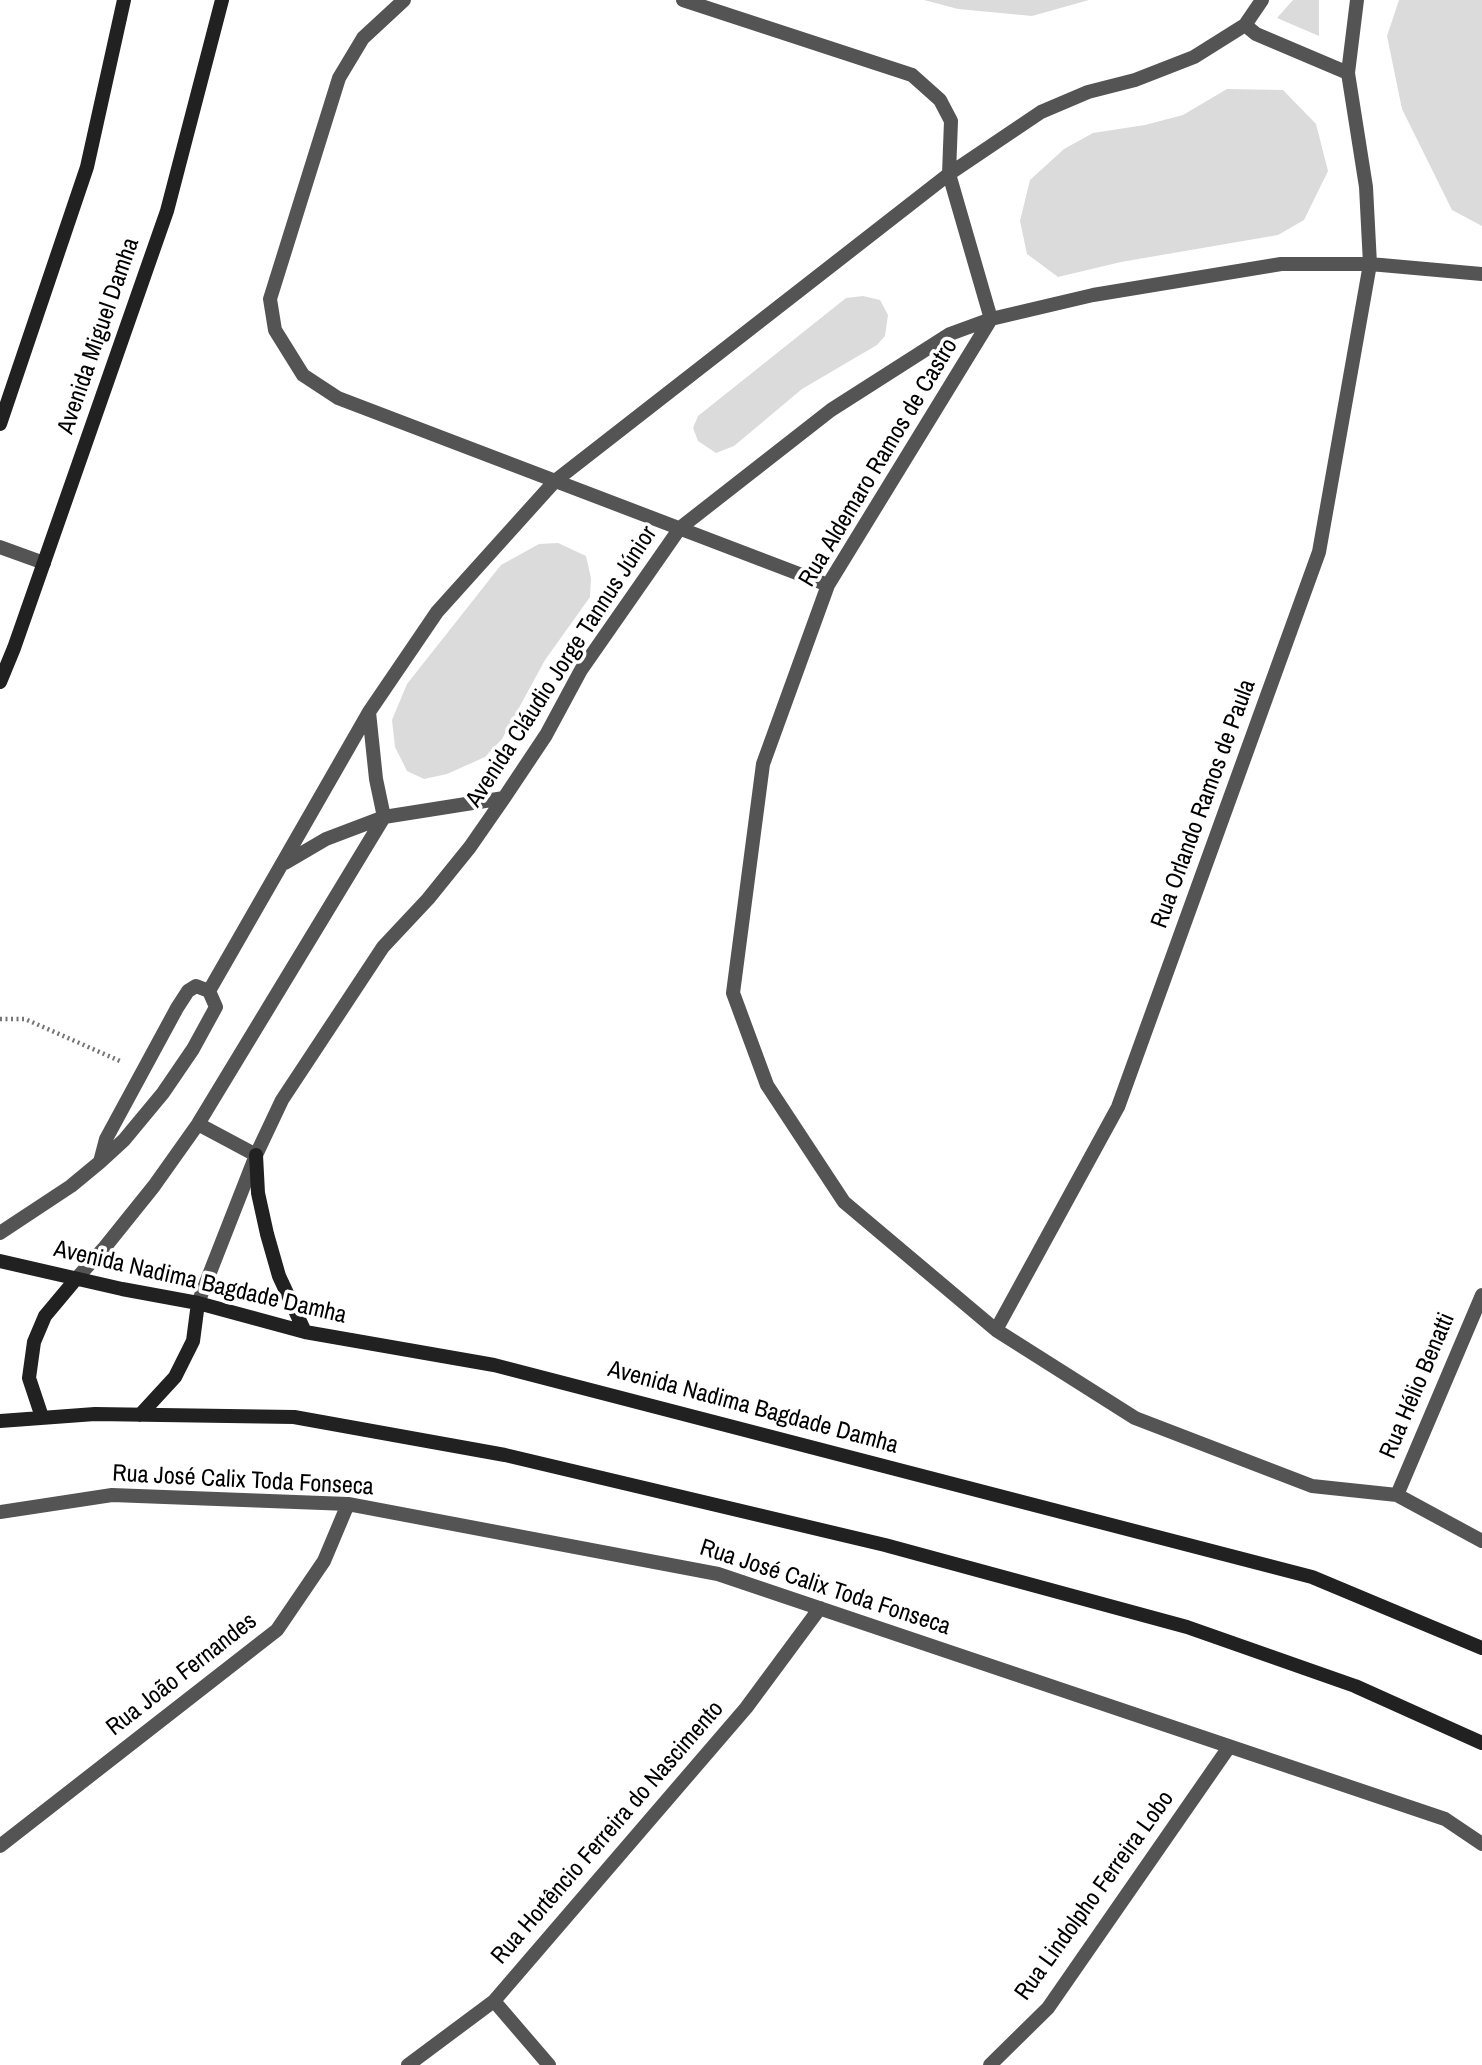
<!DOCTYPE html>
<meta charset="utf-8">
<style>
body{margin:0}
canvas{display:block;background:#fff}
</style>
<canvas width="1482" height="2065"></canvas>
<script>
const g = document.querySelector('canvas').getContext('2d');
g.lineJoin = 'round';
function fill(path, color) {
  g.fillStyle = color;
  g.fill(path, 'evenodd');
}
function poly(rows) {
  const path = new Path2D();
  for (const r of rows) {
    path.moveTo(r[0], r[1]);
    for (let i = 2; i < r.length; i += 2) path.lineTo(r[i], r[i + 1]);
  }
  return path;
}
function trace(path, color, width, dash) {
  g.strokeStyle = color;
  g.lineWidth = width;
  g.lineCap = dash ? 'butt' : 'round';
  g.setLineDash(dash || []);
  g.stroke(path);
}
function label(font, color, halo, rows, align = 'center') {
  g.font = font + ' "Archivo Narrow",sans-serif';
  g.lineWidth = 7;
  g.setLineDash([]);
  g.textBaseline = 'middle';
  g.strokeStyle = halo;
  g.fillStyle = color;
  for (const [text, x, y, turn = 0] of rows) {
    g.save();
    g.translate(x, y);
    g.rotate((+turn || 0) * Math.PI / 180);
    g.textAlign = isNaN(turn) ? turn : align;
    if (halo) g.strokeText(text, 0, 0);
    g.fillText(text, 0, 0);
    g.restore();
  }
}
fill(poly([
 [924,0,1089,0,1032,16,958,9],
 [1293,0,1319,0,1319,36,1277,18],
 [1399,0,1482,0,1482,226,1452,210,1402,109,1387,36],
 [1227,89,1283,90,1316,124,1328,171,1304,220,1278,235,1121,262,1058,277,1027,254,1020,221,1030,180,1064,149,1093,133,1145,125,1183,115],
 [863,296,880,300,888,315,885,336,877,345,802,389,734,446,716,453,698,441,693,428,698,416,846,298],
 [558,543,586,556,591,578,590,597,545,660,502,739,485,757,447,774,424,779,407,771,395,747,392,720,407,684,501,565,539,544]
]), '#dbdbdb');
trace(poly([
 [0,1019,25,1019,120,1061]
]), '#767676', 4.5, [2, 3.5]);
trace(poly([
 [404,0,363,38,339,78,270,299,275,330,303,375,338,398,828,585],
 [683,0,912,75,940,100,951,121,949,174,991,319,828,585,763,764,733,993,767,1085,844,1202,996,1330,1135,1418,1312,1486,1397,1495,1482,1541],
 [1245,25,1256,34,1348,73],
 [0,547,44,563],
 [285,863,326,839,384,817,504,798],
 [209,991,369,712,437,612,555,481,949,174,1041,112,1088,92,1135,80,1194,57,1245,25,1262,0],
 [198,1124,256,1155],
 [0,1233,71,1186,100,1162,124,1140,163,1093,193,1049,216,1007,209,991,196,986,188,991,177,1008,106,1139,100,1162],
 [76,1279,105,1247,154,1186,198,1124,384,817,376,779,369,712],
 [198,1303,256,1155,282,1100,383,947,428,899,470,847,504,798,546,735,581,670,680,528,831,410,950,334,991,319,1093,295,1281,264,1370,264,1366,187,1348,73,1357,0],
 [996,1330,1118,1107,1319,552,1370,264,1482,274],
 [1397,1495,1482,1295],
 [0,1512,112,1495,348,1504,718,1574,1445,1819,1482,1844],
 [0,1846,277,1630,324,1561,348,1504],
 [494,2001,549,2065],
 [408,2065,494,2001,746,1708,820,1608],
 [990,2065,1048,2008,1229,1747]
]), '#545454', 14);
trace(poly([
 [0,424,87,167,124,0],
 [0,682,14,648,167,211,222,0],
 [256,1155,258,1193,267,1234,279,1276,305,1332],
 [0,1261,122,1289,198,1303,305,1332,494,1365,1312,1577,1482,1648],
 [140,1415,175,1377,193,1341,198,1303],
 [42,1417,29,1378,34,1342,45,1316,76,1279],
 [0,1421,95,1414,294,1417,505,1455,885,1545,1187,1627,1355,1686,1482,1743]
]), '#212121', 14);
label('24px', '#000', '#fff', [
 ["Avenida Miguel Damha",99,336,-71],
 ["Rua Aldemaro Ramos de Castro",879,463,-59],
 ["Avenida Cláudio Jorge Tannus Júnior",562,667,-57],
 ["Rua Orlando Ramos de Paula",1204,804,-70],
 ["Avenida Nadima Bagdade Damha",200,1283,13],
 ["Rua Hélio Benatti",1418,1386,-67],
 ["Avenida Nadima Bagdade Damha",753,1408,15],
 ["Rua José Calix Toda Fonseca",243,1481,3],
 ["Rua José Calix Toda Fonseca",825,1588,18],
 ["Rua João Fernandes",182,1675,-38],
 ["Rua Hortêncio Ferreira do Nascimento",608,1833,-49],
 ["Rua Lindolpho Ferreira Lobo",1095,1896,-54]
]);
</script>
